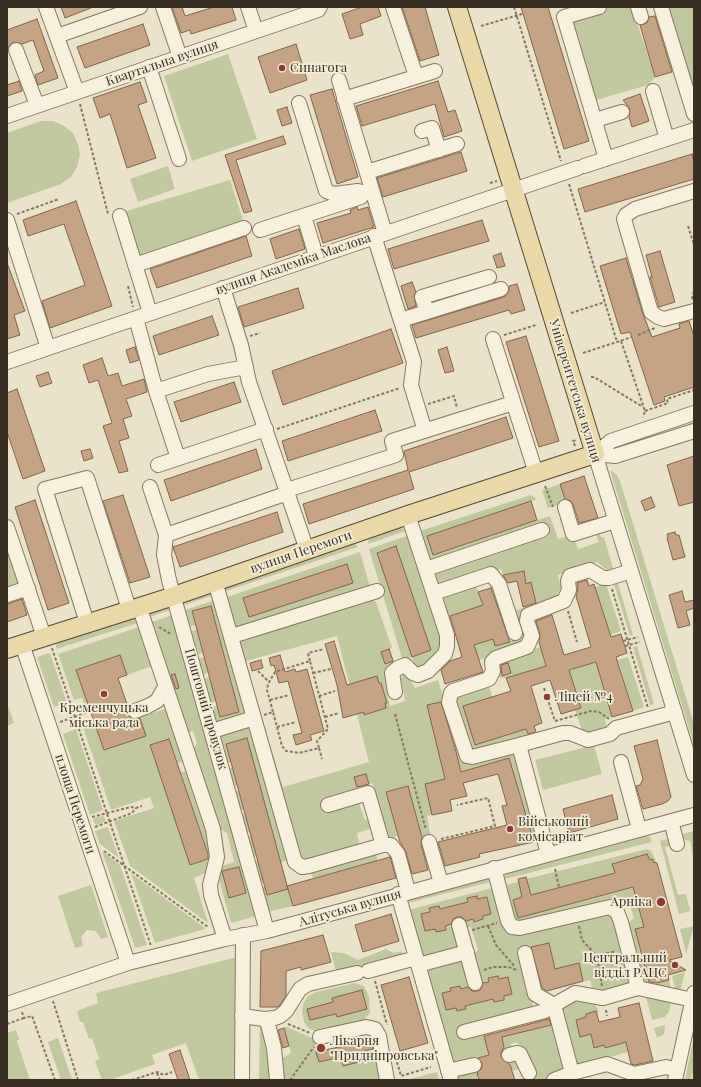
<!DOCTYPE html>
<meta charset="utf-8">
<style>
body{margin:0}
#map{position:relative;width:701px;height:1087px;overflow:hidden;background:#ebe3c9;font-family:"Playfair Display",serif}
canvas{display:block}
.frame{position:absolute;inset:0;border:8px solid #382e22;pointer-events:none}
</style>
<div id="map">
<canvas width="701" height="1087"></canvas>
<div class="frame"></div>
</div>
<script>
const g = document.querySelector('canvas').getContext('2d');
g.lineJoin = 'round';
function fill(path, color) {
  g.fillStyle = color;
  g.fill(path, 'evenodd');
}
function poly(rows) {
  const path = new Path2D();
  for (const r of rows) {
    path.moveTo(r[0], r[1]);
    for (let i = 2; i < r.length; i += 2) path.lineTo(r[i], r[i + 1]);
  }
  return path;
}
function trace(path, color, width, dash) {
  g.strokeStyle = color;
  g.lineWidth = width;
  g.lineCap = dash ? 'butt' : 'round';
  g.setLineDash(dash || []);
  g.stroke(path);
}
function label(font, color, halo, rows, align = 'center') {
  g.font = font + ' "Playfair Display",serif';
  g.lineWidth = 3.5;
  g.setLineDash([]);
  g.textBaseline = 'middle';
  g.strokeStyle = halo;
  g.fillStyle = color;
  for (const [text, x, y, turn = 0] of rows) {
    g.save();
    g.translate(x, y);
    g.rotate((+turn || 0) * Math.PI / 180);
    g.textAlign = isNaN(turn) ? turn : align;
    if (halo) g.strokeText(text, 0, 0);
    g.fillText(text, 0, 0);
    g.restore();
  }
}
fill(poly([
 [609,7,632,7,655,77,648,85,596,100,594,99,571,22,577,17],
 [666,7,694,7,694,100],
 [228,54,257,139,192,161,164,76],
 [41,121,53,121,64,126,73,133,78,144,80,155,77,167,71,177,61,184,7,203,7,133],
 [168,166,175,189,138,202,130,179],
 [230,180,244,223,139,259,123,212],
 [610,470,616,474,620,481,694,724,694,745],
 [560,484,566,502,548,508,542,490],
 [531,495,537,499,427,536,433,555,550,516,558,539,573,534,578,549,599,542,594,528,588,522,598,519,602,532,599,533,601,537,604,537,614,572,608,571,597,562,558,575,561,588,555,599,521,614,526,637,519,647,479,660,477,653,466,656,467,611,449,616,443,613,437,594,476,585,496,646,522,637,516,610,536,604,531,583,518,586,517,581,524,571,503,575,501,569,436,589,432,572,539,537,541,539,549,536,546,527,430,564,417,532],
 [400,528,408,530,368,544,369,538],
 [7,534,20,583,7,588],
 [412,534,442,634,439,658,416,670,412,657,405,659,402,658,369,549],
 [355,544,358,547,223,592,224,587],
 [360,552,370,587,237,632,224,598],
 [617,580,633,635,630,636,613,581],
 [606,584,621,631,610,635,595,587],
 [210,592,217,594,184,605,185,601],
 [218,599,250,714,216,725,212,707,217,706,220,717,239,711,211,606,192,611,195,625,190,627,185,610],
 [357,599,359,605,373,600,376,602,392,648,390,649,394,662,395,692,387,695,390,706,405,701,401,678,403,673,409,678,415,688,438,680,463,759,514,752,541,840,535,842,509,759,461,772,445,702,428,705,452,811,427,816,430,833,429,836,423,839,408,786,386,793,398,836,388,838,372,783,323,798,327,812,359,803,365,820,370,819,373,828,357,833,360,848,304,864,302,857,295,858,260,720,262,719,283,787,369,762,337,636,246,661,260,712,258,712,236,638],
 [168,605,173,609,147,618,148,614],
 [175,614,260,915,231,923,218,876,220,867,234,862,227,833,215,826,191,754,197,743,193,731,183,734,149,623],
 [136,617,141,622,56,649,56,647,57,642],
 [142,626,152,666,127,675,120,655,77,670,88,703,84,704,82,698,74,700,58,654],
 [197,630,203,653,197,655,191,631],
 [637,646,654,704,650,705,633,647],
 [540,647,546,666,506,678,499,677,495,662],
 [50,653,67,703,54,707,37,657],
 [204,657,208,673,203,674,198,659],
 [628,657,644,707,633,711,618,660],
 [596,662,612,717,605,719,607,729,584,736,575,710,580,708,569,670],
 [209,677,216,701,210,703,204,679],
 [488,682,492,697,476,745,526,729,529,739,473,754,454,695],
 [7,703,14,723,7,726],
 [165,709,167,709,184,761,178,763,169,739,150,746,190,865,207,860,208,867,207,872,194,878,208,923,130,866,114,821,154,808,150,797,111,810,83,727,95,723,104,750,146,736,140,717],
 [249,721,291,859,281,862,247,739,231,762,227,763,218,731],
 [76,729,103,810,90,815,63,734],
 [594,745,602,774,543,790,535,760],
 [233,767,238,785,233,786,228,768],
 [188,771,191,774,211,848,207,851,181,772],
 [239,791,244,809,240,810,235,792],
 [245,813,250,832,246,833,241,815],
 [103,816,106,820,104,822,97,825,94,823,93,820,95,818],
 [108,827,119,858,100,844,95,831],
 [694,831,694,862,690,841,681,839,680,835],
 [251,836,257,856,253,857,247,837],
 [647,836,650,837,652,842,501,880,506,874],
 [671,838,669,846,665,847,678,895,686,894,690,911,679,914,660,841],
 [647,849,651,851,657,863,653,862,653,859,650,860,646,855,613,863,615,874,608,875,539,893,539,895,531,895,513,900,518,918,635,887,635,892,644,927,636,930,650,985,669,980,672,992,643,986,627,924,634,918,628,898,516,926,502,886,518,882,519,884,527,882,526,879],
 [375,850,378,861,313,878,310,869],
 [102,851,120,865,147,945,135,948],
 [258,860,264,882,260,883,254,862],
 [131,873,205,928,205,929,155,943],
 [487,878,490,878,494,881,408,903,411,900],
 [91,885,108,937,101,939,96,931,87,930,81,937,83,946,75,948,58,896],
 [265,887,288,889,293,906,268,912,261,888],
 [496,887,506,926,612,913,630,984,593,992,590,980,560,988,549,943,521,950,534,1010,458,1028,460,1038,483,1033,486,1041,554,1024,564,1068,562,1071,545,1080,535,1080,531,1066,517,1042,511,1044,511,1050,453,1065,426,970,461,958,473,986,461,989,460,986,450,988,451,991,442,993,446,1010,456,1008,457,1011,466,1009,465,1006,493,999,494,1002,504,1000,504,996,512,994,508,977,499,979,497,976,488,978,489,982,479,984,474,953,478,950,471,927,464,928,461,922,473,919,474,922,483,919,483,916,491,914,487,897,477,899,477,896,468,902,440,909,439,906,429,908,430,912,421,914,426,931,435,929,436,932,446,930,445,926,455,923,461,948,423,957,408,910],
 [694,926,686,954,680,929],
 [386,949,394,953,402,951,403,957,337,975,331,952,344,953,358,960],
 [237,957,237,1080,199,1080,186,1043,152,1055,155,1064,110,1080,102,1080,95,1061,99,1059,92,1038,89,1039,83,1022,80,1022,77,1011,98,1003,96,993],
 [685,972,680,991,676,991,672,976],
 [355,983,364,986,369,996,370,1013,365,1019,358,1024,318,1033,308,1028,304,1022,302,1011,303,1004,308,996,316,992],
 [645,993,672,998,669,1012,665,1017,652,1020],
 [584,999,594,1003,599,1011,597,1015,596,1011,586,1014,595,1048,604,1044,605,1048,626,1042,628,1052,581,1065,574,1064,561,1006],
 [260,1020,275,1080,259,1080],
 [665,1025,664,1034,657,1038,654,1028],
 [287,1027,317,1040,316,1052,319,1062,341,1057,343,1066,367,1060,371,1057,379,1057,384,1080,280,1080,281,1059,291,1053,284,1028],
 [16,1030,19,1039,17,1041,30,1080,7,1080,7,1033],
 [694,1036,694,1067,691,1080,685,1080],
 [58,1038,72,1080,61,1080,48,1042],
 [515,1057,521,1068,512,1071,506,1058],
 [478,1070,477,1080,456,1080,455,1074],
 [437,1072,439,1080,406,1080]
]), '#c1c89e');
const building = poly([
 [61,7,91,7,91,8,65,18,61,7],
 [172,7,182,7,185,16,214,7,232,7,236,20,191,34,190,30,181,33,172,7],
 [362,7,378,7,381,16,360,24,363,35,350,39,342,14,362,7],
 [402,7,425,7,439,55,420,61,402,7],
 [521,7,548,7,589,141,564,149,521,7],
 [655,16,672,72,655,77,640,25,647,23,649,17,655,16],
 [37,19,58,78,38,85,35,75,44,71,33,40,22,44,13,42,7,49,7,30,37,19],
 [143,24,150,45,85,68,77,47,143,24],
 [296,44,307,80,270,93,258,57,296,44],
 [19,81,22,91,7,96,7,85,19,81],
 [438,81,448,112,455,110,462,131,444,137,435,104,362,126,356,106,438,81],
 [140,82,147,102,138,105,156,158,127,168,110,114,100,118,93,98,140,82],
 [332,89,358,177,337,184,310,95,332,89],
 [640,94,649,121,632,127,629,117,630,109,623,100,640,94],
 [287,107,292,123,282,126,277,110,287,107],
 [283,136,286,144,236,160,252,211,244,213,225,155,283,136],
 [461,152,467,171,383,197,377,178,461,152],
 [692,154,694,162,694,179,585,212,578,189,692,154],
 [76,201,112,306,50,328,42,301,85,285,64,224,28,236,23,220,76,201],
 [357,207,358,210,368,207,374,227,323,243,317,223,351,213,350,210,357,207],
 [482,220,489,241,394,269,388,249,482,220],
 [299,229,305,249,276,259,270,239,299,229],
 [246,236,252,256,157,288,150,269,246,236],
 [660,251,675,302,659,307,650,277,652,277,646,255,660,251],
 [501,253,505,266,497,268,493,256,501,253],
 [626,258,643,314,652,337,680,328,679,324,689,321,694,336,694,387,664,397,665,401,654,405,630,332,621,334,600,266,626,258],
 [7,263,25,311,14,315,20,335,7,339,7,263],
 [412,282,416,292,414,296,416,306,408,309,401,286,412,282],
 [517,284,525,310,511,314,509,310,416,338,412,325,504,297,509,291,509,286,517,284],
 [298,288,304,308,244,327,238,307,298,288],
 [212,316,219,335,159,355,153,336,212,316],
 [391,329,403,363,283,405,272,371,391,329],
 [526,336,559,441,539,447,506,342,526,336],
 [135,347,139,360,130,363,126,350,135,347],
 [447,347,454,371,445,373,438,350,447,347],
 [102,358,108,376,118,373,122,386,144,379,147,392,126,399,132,416,123,419,129,438,119,441,128,471,119,473,103,426,112,423,98,380,89,383,83,365,102,358],
 [48,372,52,383,40,387,36,376,48,372],
 [234,382,241,402,181,422,174,402,234,382],
 [17,389,45,471,23,479,7,432,7,393,17,389],
 [375,410,382,431,288,461,282,441,375,410],
 [506,417,513,438,409,472,414,489,309,524,303,504,408,470,404,451,506,417],
 [90,449,93,458,84,461,81,451,90,449],
 [256,449,262,469,171,501,164,480,256,449],
 [694,456,694,502,679,506,667,465,694,456],
 [584,476,598,518,579,523,573,504,571,501,565,499,560,484,584,476],
 [123,495,150,577,130,583,103,501,123,495],
 [651,497,655,507,645,511,641,501,651,497],
 [35,500,69,603,48,610,15,507,35,500],
 [531,501,537,520,433,555,427,536,531,501],
 [277,512,283,532,180,567,173,547,277,512],
 [675,532,676,535,679,535,685,557,673,560,667,538,668,538,667,534,675,532],
 [396,546,431,650,412,657,377,553,396,546],
 [347,564,353,583,249,617,243,598,347,564],
 [524,571,526,584,531,582,536,603,523,607,517,581,508,583,503,575,524,571],
 [587,580,589,586,594,584,611,637,621,634,627,653,616,657,633,711,612,717,596,662,569,670,581,708,561,714,550,680,531,686,542,723,534,726,536,732,528,734,526,729,475,745,463,706,511,691,506,678,546,666,539,642,540,634,536,621,552,615,564,655,591,647,576,596,578,589,577,583,587,580],
 [491,588,510,642,495,646,493,639,474,645,483,672,445,684,441,670,450,661,462,657,450,616,483,605,478,592,491,588],
 [682,591,685,602,694,600,694,608,686,611,690,625,678,628,669,595,682,591],
 [22,599,27,615,7,622,7,604,22,599],
 [211,606,239,712,220,717,192,611,211,606],
 [334,641,347,685,377,676,379,683,381,683,387,703,385,703,386,708,364,715,364,712,343,718,337,685,325,644,334,641],
 [389,649,393,661,385,664,381,652,389,649],
 [120,655,127,675,118,678,128,707,127,714,132,719,140,718,146,736,104,750,76,670,120,655],
 [280,655,285,672,295,669,296,672,307,669,324,731,310,735,312,740,296,745,293,735,302,733,288,681,279,683,274,665,271,666,269,658,280,655],
 [261,660,263,668,252,671,250,663,261,660],
 [508,663,511,673,502,676,501,665,508,663],
 [175,674,179,688,176,689,171,675,175,674],
 [441,702,455,748,461,772,509,758,534,842,479,854,480,857,445,866,438,842,507,825,502,806,507,805,498,774,463,783,467,796,450,800,452,811,432,815,425,784,445,779,427,705,441,702],
 [247,738,288,889,267,895,226,744,247,738],
 [169,739,208,854,208,859,190,865,150,745,169,739],
 [657,740,671,797,668,801,662,804,643,809,636,786,640,785,643,779,634,746,657,740],
 [366,774,369,784,357,787,354,777,366,774],
 [408,786,422,837,421,844,428,870,412,874,406,852,400,842,386,792,408,786],
 [612,795,618,819,569,833,563,809,612,795],
 [647,854,650,860,653,859,653,862,657,863,682,957,669,960,686,970,668,975,669,980,657,983,649,982,635,929,644,927,633,887,518,918,513,900,522,897,518,879,526,877,531,895,615,873,612,864,647,854],
 [390,857,396,878,293,906,287,886,390,857],
 [239,867,246,893,229,898,222,871,239,867],
 [477,896,477,899,487,897,491,914,483,916,483,919,474,922,473,919,466,921,462,917,457,917,453,919,451,924,445,926,446,930,436,932,435,929,425,931,421,914,430,912,429,908,439,906,440,909,468,902,467,898,477,896],
 [391,914,399,941,363,952,355,925,391,914],
 [323,935,331,962,301,970,301,967,286,971,286,996,280,1005,277,1007,260,1007,261,951,323,935],
 [549,943,555,969,579,963,583,981,547,991,542,988,531,947,549,943],
 [498,976,499,979,508,977,512,994,504,996,504,1000,494,1002,493,999,465,1006,466,1009,457,1011,456,1008,446,1010,442,993,451,991,450,988,460,986,461,989,468,987,472,991,478,991,481,989,483,983,489,982,488,978,498,976],
 [409,977,428,1043,400,1051,381,985,409,977],
 [362,990,367,1009,337,1017,336,1014,310,1020,307,1009,333,1002,332,998,362,990],
 [639,1003,653,1061,635,1065,631,1064,626,1042,605,1048,604,1045,594,1048,591,1034,580,1037,576,1020,586,1017,586,1014,596,1011,599,1022,620,1017,618,1008,639,1003],
 [549,1019,551,1025,502,1037,504,1048,501,1052,501,1057,510,1065,515,1080,479,1080,477,1073,482,1068,482,1063,478,1058,489,1055,484,1036,549,1019],
 [284,1028,289,1046,283,1048,278,1030,284,1028],
 [371,1040,373,1049,365,1051,367,1060,343,1066,341,1057,319,1062,316,1052,371,1040],
 [180,1050,190,1080,178,1080,169,1054,180,1050]
]);
fill(building, '#c5a383');
trace(building, '#836348', 1);
const minor = poly([
 [46,7,77,92],
 [163,7,180,57],
 [248,7,256,31],
 [393,7,416,76],
 [599,7,564,17,606,159],
 [638,7,641,17],
 [661,7,694,114],
 [57,36,140,7],
 [16,50,37,105],
 [149,67,179,159],
 [339,80,385,233],
 [653,91,667,139],
 [344,99,435,71],
 [299,103,326,191,334,194,358,191,373,194],
 [7,116,318,10,320,7],
 [595,120,622,112],
 [422,131,432,128,439,150],
 [584,166,694,130],
 [367,172,457,144],
 [694,191,635,209,626,215,624,219,651,312,658,317,664,319,694,311],
 [120,216,150,313],
 [304,216,316,256],
 [7,220,48,348],
 [260,230,361,197],
 [374,236,414,362,411,385,425,431],
 [135,265,244,228],
 [223,288,241,345,249,382,307,550],
 [427,312,422,297,489,277],
 [136,318,156,391,178,458],
 [401,320,501,289],
 [493,339,536,473],
 [7,362,578,168],
 [156,391,208,374,246,367],
 [595,454,694,775],
 [595,454,611,441,694,413],
 [595,454,615,456,694,431],
 [158,465,266,429],
 [150,487,166,535,164,555,169,580,267,931],
 [287,490,396,455,392,441,513,403],
 [565,507,573,534,615,521],
 [7,527,44,637],
 [166,535,288,493],
 [426,569,542,530],
 [215,581,295,862,302,867,309,866,383,845,391,845,398,854,408,891],
 [434,593,491,574,499,584,515,633],
 [7,595,28,588],
 [139,606,213,829,217,857,210,885,211,895,225,939],
 [87,623,45,489,87,478,129,609],
 [232,636,377,591],
 [22,644,128,963],
 [395,692,392,673,398,668,405,665,413,673,418,675,428,671,445,654,447,646,447,635,408,515],
 [135,711,148,706,157,701,165,687],
 [212,731,254,718],
 [519,745,472,757,467,756,449,702,451,693,453,691,489,679,493,671,492,662,496,658,527,647,532,636,527,621,528,615,564,601,569,590,568,581,570,576,590,570,603,578,609,578,631,571],
 [621,762,639,829],
 [328,805,368,793,383,845],
 [671,821,677,844],
 [429,842,441,883],
 [548,854,519,745,563,733,570,733,588,740,610,734,616,728,675,712],
 [494,868,508,921,512,927,520,928,610,907,617,912,621,922,638,988,693,1000],
 [398,894,451,1080],
 [459,925,475,983],
 [525,953,535,994,554,1005,575,993,603,998,638,988],
 [418,965,467,952],
 [368,971,416,958],
 [7,1004,128,963,225,939,267,931,694,815],
 [242,1016,264,1019,268,1024,274,1048,277,1080],
 [264,1019,275,1018,280,1016,286,1011,300,989,308,984,357,973],
 [464,1032,545,1011,554,1005,572,1073],
 [320,1037,366,1027,375,1029,379,1036,387,1080],
 [509,1055,517,1053,520,1054,529,1073],
 [448,1071,474,1065],
 [242,1080,243,935],
 [554,1080,572,1073,607,1064,634,1074,666,1067,677,1070],
 [675,1080,694,993]
]);
const major = poly([
 [7,649,174,596,408,515,595,454,457,7]
]);
trace(minor, '#867660', 16);
trace(major, '#544533', 20);
trace(poly([
 [514,7,561,161],
 [481,26,522,14],
 [80,104,108,214],
 [490,183,497,181],
 [569,184,617,342],
 [17,214,59,199],
 [688,226,694,245],
 [128,286,133,307],
 [692,299,694,291],
 [571,313,605,302],
 [504,335,536,325],
 [638,335,655,328],
 [250,336,260,333],
 [621,341,645,411,643,417],
 [583,353,632,337],
 [591,377,594,377,643,407],
 [428,404,454,396,457,408],
 [645,411,668,403,667,399,694,390],
 [277,429,400,388],
 [575,446,573,441,577,440],
 [545,486,553,507],
 [612,589,648,708],
 [568,611,577,642],
 [159,627,171,634],
 [623,641,638,637],
 [625,646,640,642],
 [52,648,151,946],
 [310,661,308,653,324,649],
 [258,671,269,682],
 [313,673,331,669],
 [544,688,555,721],
 [319,696,335,691],
 [270,700,289,695],
 [395,714,426,830],
 [264,715,273,712,282,746,286,751,299,753,319,748,317,741,328,729,310,661,275,672,268,684,267,690,273,712],
 [325,717,339,713],
 [555,721,591,711,599,712,609,719],
 [60,722,91,711],
 [277,727,296,722],
 [319,748,322,759],
 [92,817,131,807,136,808,142,806],
 [95,827,132,813,136,808],
 [441,839,495,826,488,798,457,805],
 [104,851,208,927],
 [555,869,559,887],
 [488,926,496,945,515,967],
 [579,926,582,940,597,956],
 [472,930,497,923],
 [484,970,493,967,508,967,517,970],
 [375,981,387,1025],
 [602,986,597,956,616,951],
 [53,1001,78,1080],
 [606,1010,607,1016],
 [22,1012,24,1018,32,1016,55,1080],
 [7,1024,24,1018],
 [288,1024,310,1033],
 [397,1062,401,1076,431,1067],
 [157,1073,160,1080],
 [132,1080,157,1072,164,1075,172,1072],
 [290,1080,314,1047]
]), '#867660', 2, [3, 2]);
trace(minor, '#f6f0dc', 14);
trace(major, '#ead9a6', 18);
for (const [x, y, r, color] of [
 [282,68,4,"#8f3a35"],
 [104,694,4,"#8f3a35"],
 [547,697,4,"#8f3a35"],
 [510,829,4,"#8f3a35"],
 [661,902,5,"#8f3a35"],
 [675,965,4,"#8f3a35"],
 [321,1048,5,"#8f3a35"]
]) {
  const dot = new Path2D();
  dot.arc(x, y, r, 0, 2 * Math.PI);
  g.fillStyle = color;
  g.fill(dot);
  trace(dot, '#f3edd8', 1.5);
}
label('13px', '#382e22', '#f3edd8', [
 ["Квартальна вулиця",162,63,-19],
 ["вулиця Академіка Маслова",293,264,-19],
 ["Університетська вулиця",575,391,73],
 ["вулиця Перемоги",301,552,-19],
 ["Поштовий провулок",206,709,74],
 ["площа Перемоги",75,804,72],
 ["Алітуська вулиця",350,908,-16]
]);
label('13px', '#382e22', '#f3edd8', [
 ["Синагога",290,68],
 ["Ліцей №4",555,697],
 ["Кременчуцька",104,708,"center"],
 ["міська рада",104,723,"center"],
 ["Військовий",518,822],
 ["комісаріат",518,837],
 ["Арніка",652,902,"right"],
 ["Центральний",667,958,"right"],
 ["відділ РАЦС",667,973,"right"],
 ["Лікарня",330,1041],
 ["\"Придніпровська\"",330,1056]
], 'left');
</script>
